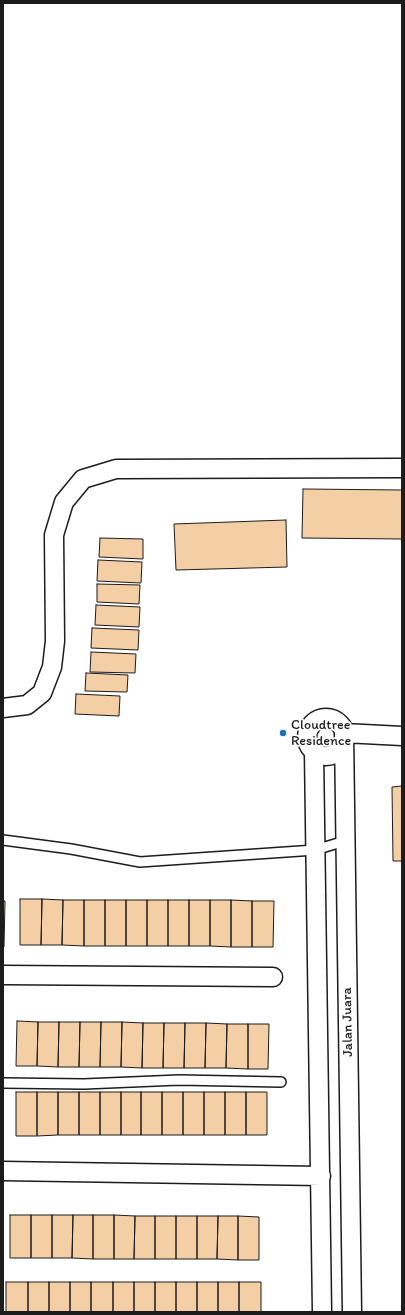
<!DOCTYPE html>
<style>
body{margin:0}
#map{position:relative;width:405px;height:1315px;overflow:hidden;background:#fff;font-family:Itim,sans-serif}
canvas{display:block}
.frame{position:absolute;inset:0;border:4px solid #1c1c1c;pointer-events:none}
</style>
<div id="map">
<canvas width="405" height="1315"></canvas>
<div class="frame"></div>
</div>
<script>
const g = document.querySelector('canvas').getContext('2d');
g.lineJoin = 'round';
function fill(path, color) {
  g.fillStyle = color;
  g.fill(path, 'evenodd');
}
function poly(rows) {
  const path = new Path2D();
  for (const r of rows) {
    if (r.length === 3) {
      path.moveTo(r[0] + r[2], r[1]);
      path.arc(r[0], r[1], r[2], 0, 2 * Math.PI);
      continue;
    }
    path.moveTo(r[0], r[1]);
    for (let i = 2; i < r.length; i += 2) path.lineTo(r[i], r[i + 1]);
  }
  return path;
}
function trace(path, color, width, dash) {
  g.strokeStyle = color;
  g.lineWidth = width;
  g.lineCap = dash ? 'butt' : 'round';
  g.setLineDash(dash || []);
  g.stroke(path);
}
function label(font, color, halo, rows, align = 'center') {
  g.font = font + ' Itim,sans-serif';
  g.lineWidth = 3.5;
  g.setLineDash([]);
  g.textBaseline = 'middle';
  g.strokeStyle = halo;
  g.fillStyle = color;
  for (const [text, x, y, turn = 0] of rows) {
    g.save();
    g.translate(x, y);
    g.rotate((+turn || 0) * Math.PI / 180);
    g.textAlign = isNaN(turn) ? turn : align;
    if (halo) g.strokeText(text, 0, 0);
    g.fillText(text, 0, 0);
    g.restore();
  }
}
const building = poly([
 [303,489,402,490,402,539,302,538,303,489],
 [286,520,287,567,176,570,174,524,286,520],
 [100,538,143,539,143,559,99,557,100,538],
 [98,560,142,562,141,583,97,581,98,560],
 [97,584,140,585,139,604,97,602,97,584],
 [96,605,140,607,139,627,95,625,96,605],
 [92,628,139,630,138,650,91,648,92,628],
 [91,652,136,654,135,673,90,672,91,652],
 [86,673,128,675,127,692,85,691,86,673],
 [76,694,120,696,119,716,75,714,76,694],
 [402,786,402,861,393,861,392,787,402,786],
 [20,899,42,899,41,945,20,945,20,899],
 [42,899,63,900,62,945,41,945,42,899],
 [63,900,84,900,84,946,62,945,63,900],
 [84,900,105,900,105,946,84,946,84,900],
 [105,900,126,900,126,946,105,946,105,900],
 [126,900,147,900,147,946,126,946,126,900],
 [147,900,168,900,168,946,147,946,147,900],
 [168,900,189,900,189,946,168,946,168,900],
 [189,900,210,900,210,946,189,946,189,900],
 [210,900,231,900,231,947,210,946,210,900],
 [231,900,252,901,252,947,231,947,231,900],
 [3,901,5,901,4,947,3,947,3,901],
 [252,901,274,901,273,947,252,947,252,901],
 [17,1021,38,1022,37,1066,16,1066,17,1021],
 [38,1022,59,1022,58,1067,37,1066,38,1022],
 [59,1022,80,1022,79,1067,58,1067,59,1022],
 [80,1022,101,1022,100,1067,79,1067,80,1022],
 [101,1022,122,1022,121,1067,100,1067,101,1022],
 [122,1022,143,1023,142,1068,121,1067,122,1022],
 [143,1023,164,1023,163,1068,142,1068,143,1023],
 [164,1023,185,1023,184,1068,163,1068,164,1023],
 [185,1023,206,1023,205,1068,184,1068,185,1023],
 [206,1023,227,1024,226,1068,205,1068,206,1023],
 [227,1024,248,1024,248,1069,226,1068,227,1024],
 [248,1024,269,1024,268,1069,248,1069,248,1024],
 [16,1092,37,1092,37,1136,16,1136,16,1092],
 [37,1092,58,1092,58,1135,37,1136,37,1092],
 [58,1092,79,1092,79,1135,58,1135,58,1092],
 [79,1092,100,1092,100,1135,79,1135,79,1092],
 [100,1092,121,1092,121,1135,100,1135,100,1092],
 [121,1092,141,1092,141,1135,121,1135,121,1092],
 [141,1092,162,1092,162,1135,141,1135,141,1092],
 [162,1092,183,1092,183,1135,162,1135,162,1092],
 [183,1092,204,1092,204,1135,183,1135,183,1092],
 [204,1092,225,1092,225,1135,204,1135,204,1092],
 [225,1092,246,1092,246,1135,225,1135,225,1092],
 [246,1092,267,1092,267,1135,246,1135,246,1092],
 [10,1215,31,1215,31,1258,10,1258,10,1215],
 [31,1215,52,1215,52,1258,31,1258,31,1215],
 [52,1215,73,1215,72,1258,52,1258,52,1215],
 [73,1215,93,1215,93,1259,72,1258,73,1215],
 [93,1215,114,1215,114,1259,93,1259,93,1215],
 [114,1215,135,1216,134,1259,114,1259,114,1215],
 [135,1216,155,1216,155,1259,134,1259,135,1216],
 [155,1216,176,1216,176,1259,155,1259,155,1216],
 [176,1216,197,1216,197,1259,176,1259,176,1216],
 [197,1216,218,1216,217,1259,197,1259,197,1216],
 [218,1216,238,1216,238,1260,217,1259,218,1216],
 [238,1216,259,1217,259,1260,238,1260,238,1216],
 [6,1282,28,1282,28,1312,6,1312,6,1282],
 [28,1282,49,1282,49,1312,28,1312,28,1282],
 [49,1282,70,1282,70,1312,49,1312,49,1282],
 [70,1282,91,1282,91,1312,70,1312,70,1282],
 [91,1282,113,1282,113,1312,91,1312,91,1282],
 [113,1282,134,1282,134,1312,113,1312,113,1282],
 [134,1282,155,1282,155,1312,134,1312,134,1282],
 [155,1282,176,1282,176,1312,155,1312,155,1282],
 [176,1282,197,1282,197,1312,176,1312,176,1282],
 [197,1282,218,1282,218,1312,197,1312,197,1282],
 [218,1282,239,1282,239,1312,218,1312,218,1282],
 [239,1282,261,1282,261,1312,239,1312,239,1282]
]);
fill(building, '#f4cea4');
trace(building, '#1c1c1c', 1);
const service = poly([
 [3,840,71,849,140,862,315,850,345,841],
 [3,1083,84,1084,179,1080,281,1082]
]);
const minor = poly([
 [3,708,27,705,42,693,52,667,55,641,54,535,64,502,83,479,116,469,402,468],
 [326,737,19],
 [344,733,352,1312],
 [344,733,402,736],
 [314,752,322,1312],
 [3,975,273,977],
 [3,1171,321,1176]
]);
trace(service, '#1c1c1c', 12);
trace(minor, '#1c1c1c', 21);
trace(service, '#fff', 9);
trace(minor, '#fff', 18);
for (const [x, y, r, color] of [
 [283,733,4,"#1f6fb2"]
]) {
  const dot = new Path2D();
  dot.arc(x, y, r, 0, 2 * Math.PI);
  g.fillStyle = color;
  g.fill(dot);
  trace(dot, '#fff', 1.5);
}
label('14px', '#1c1c1c', '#fff', [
 ["Cloudtree",291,725],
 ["Residence",291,741]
], 'left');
label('14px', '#1c1c1c', '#fff', [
 ["Jalan Juara",348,1022,-91]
]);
</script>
